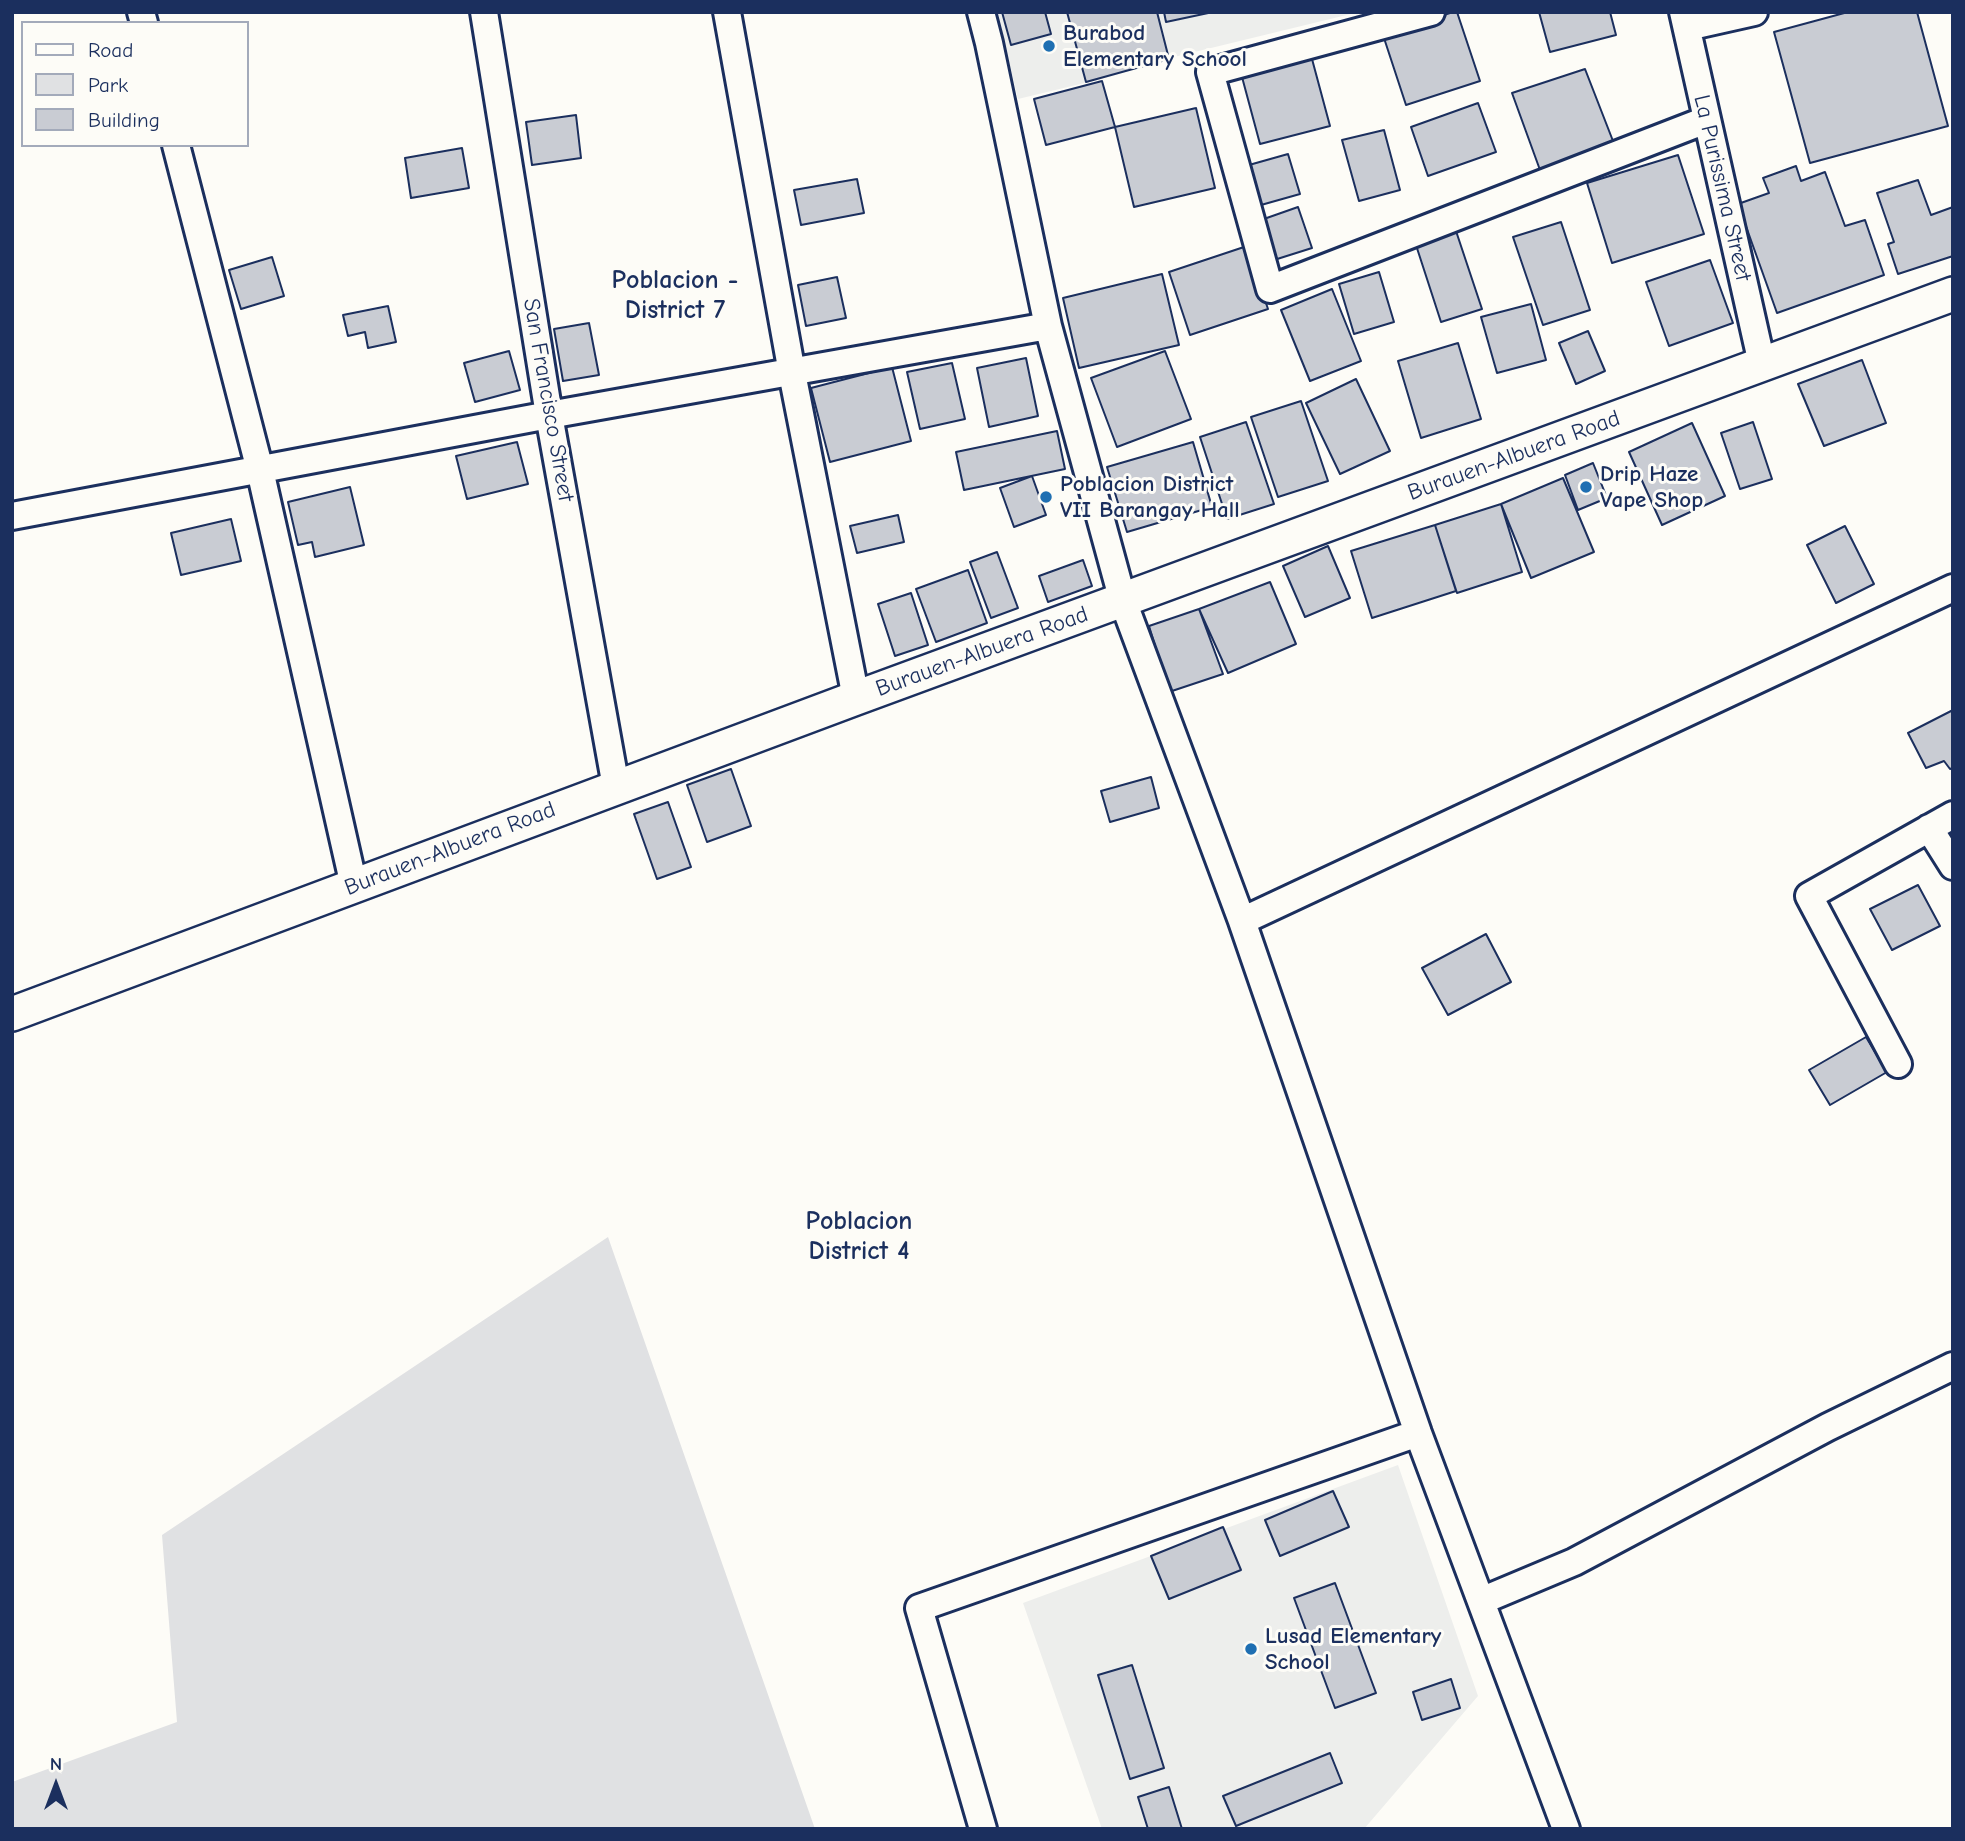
<!DOCTYPE html>
<style>
body{margin:0}
#map{position:relative;width:1965px;height:1841px;overflow:hidden;background:#fdfcf7;font-family:"Comic Neue",sans-serif}
canvas{display:block}
.frame{position:absolute;inset:0;border:14px solid #1b2f5e;pointer-events:none}
.legend{position:absolute;left:21px;top:21px;width:228px;height:126px;box-sizing:border-box;background:#fdfcf7;border:2px solid #a3aaba;margin:0;padding:9px 12px;list-style:none;font-size:21px;color:#1b2f5e}
.legend li{display:flex;align-items:center;gap:14px;height:35px}
.legend b{width:35px;border:2px solid #a3aaba}
.north{position:absolute;left:21px;top:1750px;width:70px;height:70px;-webkit-text-stroke:5px #fdfcf7;paint-order:stroke;rotate:0deg;font-size:19px;font-weight:700;line-height:28px;text-align:center;color:#1b2f5e}
.north::after{content:'';display:block;margin:auto;width:24px;height:32px;background:#1b2f5e;clip-path:polygon(50% 0,100% 100%,50% 72%,0 100%)}
</style>
<div id="map">
<canvas width="1965" height="1841"></canvas>
<div class="frame"></div>
<ul class="legend">
<li><b style="height:9px;background:#fdfcf7"></b>Road</li>
<li><b style="height:19px;background:#e0e1e3"></b>Park</li>
<li><b style="height:19px;background:#c9ccd3"></b>Building</li>
</ul>
<div class="north">N</div>
</div>
<script>
const g = document.querySelector('canvas').getContext('2d');
g.lineJoin = 'round';
function fill(path, color) {
  g.fillStyle = color;
  g.fill(path, 'evenodd');
}
function poly(rows) {
  const path = new Path2D();
  for (const r of rows) {
    path.moveTo(r[0], r[1]);
    for (let i = 2; i < r.length; i += 2) path.lineTo(r[i], r[i + 1]);
  }
  return path;
}
function trace(path, color, width, dash) {
  g.strokeStyle = color;
  g.lineWidth = width;
  g.lineCap = dash ? 'butt' : 'round';
  g.setLineDash(dash || []);
  g.stroke(path);
}
function label(font, color, halo, rows, align = 'center') {
  g.font = font + ' "Comic Neue",sans-serif';
  g.lineWidth = 6;
  g.setLineDash([]);
  g.textBaseline = 'middle';
  g.strokeStyle = halo;
  g.fillStyle = color;
  for (const [text, x, y, turn = 0] of rows) {
    g.save();
    g.translate(x, y);
    g.rotate((+turn || 0) * Math.PI / 180);
    g.textAlign = isNaN(turn) ? turn : align;
    if (halo) g.strokeText(text, 0, 0);
    g.fillText(text, 0, 0);
    g.restore();
  }
}
fill(poly([
 [997,12,1359,12,1100,75,1101,79,1018,99],
 [1398,1465,1478,1696,1364,1829,1102,1829,1023,1603]
]), '#edeeec');
fill(poly([
 [608,1237,815,1829,12,1829,12,1782,177,1722,162,1535]
]), '#e0e1e3');
const building = poly([
 [1002,12,1045,12,1051,34,1011,45,1002,12],
 [1067,12,1157,12,1169,59,1086,82,1067,12],
 [1164,12,1213,12,1166,22,1164,12],
 [1453,12,1457,12,1480,81,1406,105,1383,35,1453,12],
 [1539,12,1610,12,1616,35,1550,52,1539,12],
 [1848,12,1917,12,1948,126,1810,163,1774,32,1848,12],
 [1312,59,1330,126,1260,144,1242,77,1312,59],
 [1585,69,1613,141,1540,170,1512,93,1585,69],
 [1102,81,1115,127,1046,145,1034,99,1102,81],
 [1478,103,1496,152,1428,176,1411,127,1478,103],
 [1196,108,1215,188,1134,207,1115,127,1196,108],
 [576,115,581,158,532,165,526,122,576,115],
 [1384,130,1400,190,1359,201,1342,140,1384,130],
 [462,148,469,188,411,198,405,158,462,148],
 [1288,154,1300,194,1261,205,1249,165,1288,154],
 [1678,155,1704,234,1612,263,1587,183,1678,155],
 [1796,166,1801,181,1825,172,1845,226,1865,220,1884,275,1777,313,1738,204,1769,193,1763,178,1796,166],
 [857,179,864,213,801,225,794,190,857,179],
 [1918,180,1931,215,1953,207,1953,256,1898,274,1888,244,1894,242,1877,193,1918,180],
 [1298,207,1312,248,1274,260,1261,220,1298,207],
 [1561,222,1590,310,1543,325,1513,237,1561,222],
 [1455,228,1482,309,1441,322,1415,242,1455,228],
 [1247,246,1268,309,1190,335,1169,272,1247,246],
 [272,257,284,296,241,309,229,270,272,257],
 [1710,260,1733,323,1669,346,1646,282,1710,260],
 [1379,272,1394,322,1354,334,1339,284,1379,272],
 [1162,274,1179,345,1079,368,1063,298,1162,274],
 [837,277,846,318,806,326,798,285,837,277],
 [1332,289,1361,361,1310,381,1281,310,1332,289],
 [1531,304,1546,360,1497,373,1481,317,1531,304],
 [388,306,396,342,368,348,365,332,348,336,343,315,388,306],
 [589,323,599,375,563,381,554,329,589,323],
 [1588,331,1605,371,1576,384,1559,343,1588,331],
 [1458,343,1481,419,1421,438,1398,361,1458,343],
 [509,351,520,390,475,402,464,363,509,351],
 [1165,351,1191,419,1117,447,1091,378,1165,351],
 [1026,358,1038,416,989,427,977,368,1026,358],
 [1862,360,1886,423,1824,446,1798,384,1862,360],
 [952,363,965,419,920,429,907,372,952,363],
 [892,367,911,441,830,462,811,388,892,367],
 [1356,379,1390,451,1340,474,1306,403,1356,379],
 [1301,401,1328,481,1278,497,1251,417,1301,401],
 [1246,422,1274,504,1227,519,1200,437,1246,422],
 [1753,422,1772,479,1740,489,1721,433,1753,422],
 [1692,423,1725,496,1662,525,1629,452,1692,423],
 [1057,431,1065,469,964,490,956,452,1057,431],
 [517,442,528,484,467,499,456,456,517,442],
 [1193,442,1212,507,1127,532,1107,467,1193,442],
 [1593,463,1607,498,1578,510,1565,475,1593,463],
 [1032,476,1046,515,1014,527,1000,488,1032,476],
 [1563,478,1594,552,1531,578,1501,504,1563,478],
 [350,487,364,545,315,557,312,542,298,545,288,502,350,487],
 [1501,504,1522,572,1457,593,1435,525,1501,504],
 [898,515,904,542,857,553,850,526,898,515],
 [231,519,241,561,181,575,171,533,231,519],
 [1435,525,1456,591,1372,618,1351,551,1435,525],
 [1845,526,1874,584,1836,603,1807,545,1845,526],
 [1328,546,1350,598,1305,617,1283,566,1328,546],
 [997,552,1018,608,991,618,970,562,997,552],
 [1083,560,1092,586,1048,602,1039,576,1083,560],
 [968,570,987,623,936,642,916,589,968,570],
 [1270,582,1296,644,1228,673,1199,609,1270,582],
 [911,593,928,645,895,656,878,604,911,593],
 [1199,609,1223,674,1169,692,1149,626,1199,609],
 [1953,710,1953,768,1950,769,1944,761,1926,768,1908,733,1953,710],
 [731,769,751,826,707,842,687,785,731,769],
 [1151,777,1159,808,1110,822,1101,791,1151,777],
 [668,802,691,867,657,879,634,814,668,802],
 [1918,885,1940,926,1892,950,1870,909,1918,885],
 [1486,934,1511,982,1448,1015,1422,968,1486,934],
 [1866,1037,1887,1072,1830,1105,1809,1070,1866,1037],
 [1333,1491,1349,1527,1280,1556,1265,1520,1333,1491],
 [1223,1527,1241,1570,1169,1599,1151,1556,1223,1527],
 [1335,1583,1376,1693,1335,1708,1294,1598,1335,1583],
 [1132,1665,1164,1768,1130,1779,1098,1675,1132,1665],
 [1451,1679,1460,1708,1422,1720,1413,1692,1451,1679],
 [1330,1753,1342,1783,1236,1826,1223,1796,1330,1753],
 [1169,1787,1182,1829,1148,1829,1138,1797,1169,1787]
]);
fill(building, '#c9ccd3');
trace(building, '#1b2f5e', 2);
const minor = poly([
 [141,12,144,23],
 [484,12,549,415,616,787],
 [727,12,792,373,856,698],
 [981,12,989,43,1048,326,1123,601,1242,921,1418,1433,1566,1829],
 [1431,12,1210,72,1270,289,1706,120],
 [1683,12,1762,364],
 [1687,27,1754,12],
 [176,145,260,470,354,886],
 [12,516,549,415,1048,326],
 [1929,828,1953,866],
 [1242,921,1953,588],
 [1898,1064,1809,896,1953,815],
 [1481,1601,1574,1562,1828,1427,1953,1366],
 [983,1829,919,1608,1418,1433]
]);
const tertiary = poly([
 [12,1014,856,698,1953,294]
]);
trace(minor, '#1b2f5e', 32);
trace(tertiary, '#1b2f5e', 38);
trace(minor, '#fdfcf7', 26);
trace(tertiary, '#fdfcf7', 33);
for (const [x, y, r, color] of [
 [1049,46,7,"#1f6fb2"],
 [1586,487,7,"#1f6fb2"],
 [1046,497,7,"#1f6fb2"],
 [1251,1649,7,"#1f6fb2"]
]) {
  const dot = new Path2D();
  dot.arc(x, y, r, 0, 2 * Math.PI);
  g.fillStyle = color;
  g.fill(dot);
  trace(dot, '#fdfcf7', 2.5);
}
label('bold 23px', '#1b2f5e', '#fdfcf7', [
 ["Burabod",1063,33],
 ["Elementary School",1063,59],
 ["Drip Haze",1600,474],
 ["Vape Shop",1600,500],
 ["Poblacion District",1060,484],
 ["VII Barangay Hall",1060,510],
 ["Lusad Elementary",1265,1636],
 ["School",1265,1662]
], 'left');
label('23px', '#1b2f5e', '#fdfcf7', [
 ["La Purissima Street",1722,188,77],
 ["San Francisco Street",548,400,80],
 ["Burauen-Albuera Road",1514,456,-20],
 ["Burauen-Albuera Road",982,652,-20],
 ["Burauen-Albuera Road",450,849,-21]
]);
label('bold 26px', '#1b2f5e', '#fdfcf7', [
 ["Poblacion -",675,281],
 ["District 7",675,311],
 ["Poblacion",859,1222],
 ["District 4",859,1252]
]);
</script>
